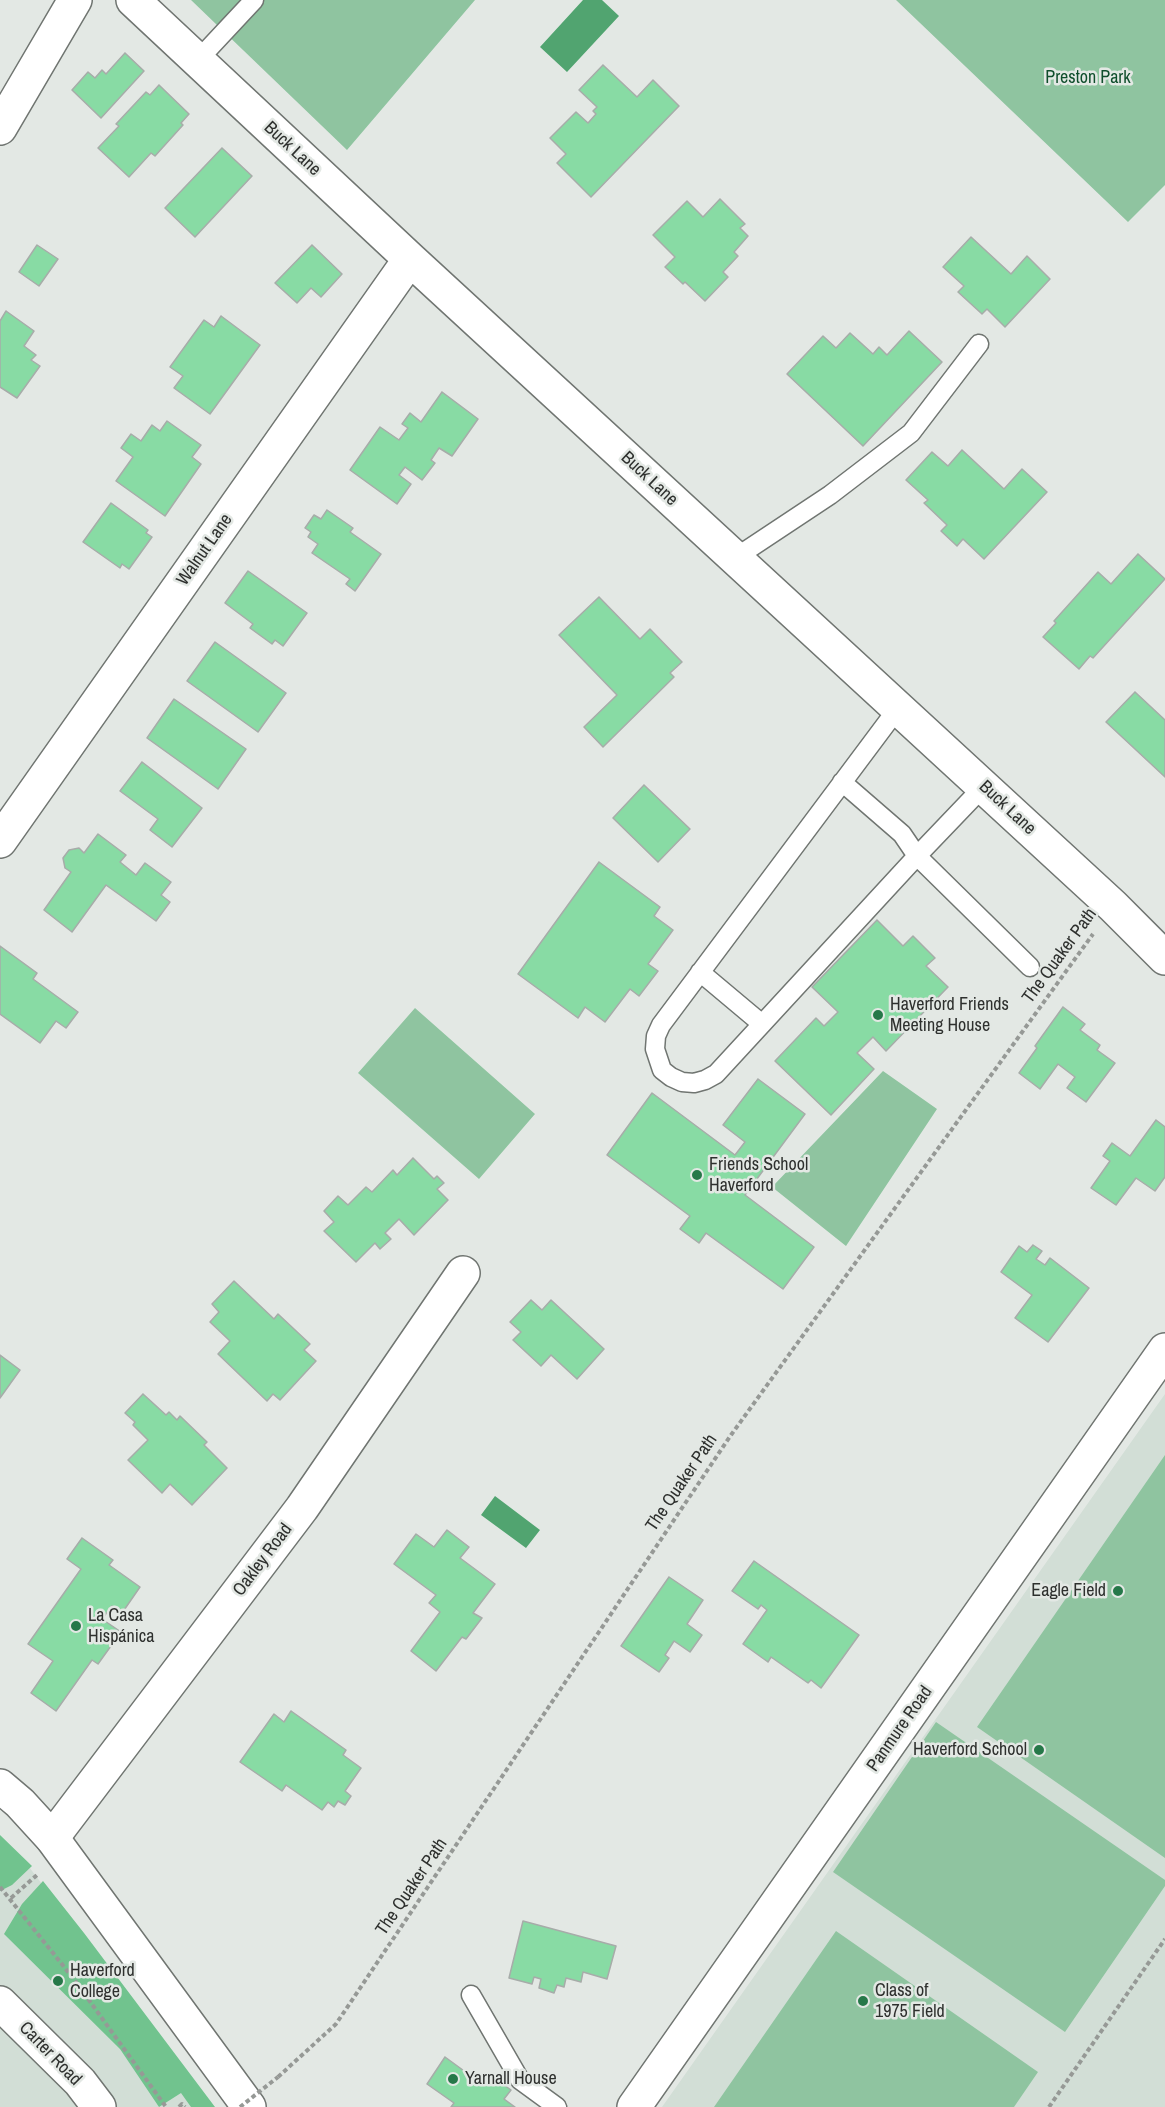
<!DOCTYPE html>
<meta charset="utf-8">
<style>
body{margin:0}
canvas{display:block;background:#e3e8e4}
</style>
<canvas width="1165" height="2107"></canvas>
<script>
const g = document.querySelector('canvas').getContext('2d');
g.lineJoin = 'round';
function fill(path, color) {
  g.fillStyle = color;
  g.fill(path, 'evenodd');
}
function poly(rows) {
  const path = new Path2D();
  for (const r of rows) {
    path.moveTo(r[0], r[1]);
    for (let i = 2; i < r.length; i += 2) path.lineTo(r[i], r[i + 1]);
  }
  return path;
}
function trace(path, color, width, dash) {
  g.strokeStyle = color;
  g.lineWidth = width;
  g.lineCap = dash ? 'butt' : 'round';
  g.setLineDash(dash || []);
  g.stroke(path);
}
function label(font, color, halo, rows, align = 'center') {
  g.font = font + ' "Archivo Narrow",sans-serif';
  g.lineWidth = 5;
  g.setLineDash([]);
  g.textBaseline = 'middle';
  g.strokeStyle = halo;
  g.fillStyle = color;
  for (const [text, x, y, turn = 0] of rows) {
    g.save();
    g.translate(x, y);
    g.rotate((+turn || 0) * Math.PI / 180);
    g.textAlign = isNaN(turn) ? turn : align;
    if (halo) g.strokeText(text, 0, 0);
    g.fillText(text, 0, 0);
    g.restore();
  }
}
fill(poly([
 [1165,1394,1165,2107,662,2107],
 [0,1839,20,1855,211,2107,0,2107]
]), '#d2ded6');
fill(poly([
 [191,0,475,0,347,150],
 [896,0,1165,0,1165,185,1128,222],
 [415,1008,535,1114,479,1179,358,1073],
 [883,1071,937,1109,846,1246,772,1187],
 [1165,1455,1165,1858,977,1727],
 [936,1722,1165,1880,1165,1886,1065,2032,833,1872],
 [836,1931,1038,2072,1014,2107,714,2107]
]), '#8fc4a0');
fill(poly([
 [0,1835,32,1866,12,1885,0,1891],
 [43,1881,84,1933,215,2107,191,2107,181,2093,159,2107,120,2049,4,1934,22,1904]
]), '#71c38e');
fill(poly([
 [583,0,602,0,619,16,567,72,540,47],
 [495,1496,540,1530,526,1548,481,1515]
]), '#51a470');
const building = poly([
 [125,53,144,71,101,118,72,90,88,72,95,78,102,70,106,74,125,53],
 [603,65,637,97,653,80,679,106,591,197,557,163,566,154,550,138,576,112,588,123,596,114,593,111,597,107,579,90,603,65],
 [159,85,189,114,181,123,183,125,155,156,151,153,129,177,98,148,119,126,116,124,146,92,150,95,159,85],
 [222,148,252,176,195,237,165,208,222,148],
 [720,199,745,224,740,228,748,236,734,252,738,256,723,272,728,277,705,301,685,282,683,284,665,267,675,257,653,235,687,201,703,217,720,199],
 [971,237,1011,274,1027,256,1050,279,1005,327,987,309,982,314,958,292,964,286,943,267,971,237],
 [37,245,58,259,39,286,19,272,37,245],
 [312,245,342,274,321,297,311,288,297,303,275,283,312,245],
 [6,311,34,331,24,346,36,355,31,360,40,366,17,398,0,387,0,321,6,311],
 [221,316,260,345,210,414,174,388,183,376,170,367,204,320,214,327,221,316],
 [909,331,942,362,863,446,787,374,823,336,836,348,850,333,873,354,879,347,887,355,909,331],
 [442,392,478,419,452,456,439,448,431,460,435,463,422,480,405,467,399,475,411,484,397,504,350,470,380,427,399,440,408,428,402,424,410,413,421,422,442,392],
 [167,421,201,445,192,457,201,464,165,516,116,481,133,457,121,448,131,434,141,441,152,425,160,431,167,421],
 [962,450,1004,489,1022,469,1047,492,984,559,963,539,957,546,941,531,947,525,924,503,928,500,906,480,932,452,948,466,962,450],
 [111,503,148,530,146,533,152,537,129,569,122,564,120,568,83,542,111,503],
 [327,510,353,528,350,532,381,554,355,591,346,584,350,579,312,553,318,544,308,537,311,532,305,528,314,515,321,519,327,510],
 [1138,554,1165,579,1093,658,1090,656,1079,669,1043,637,1056,623,1054,621,1098,572,1111,584,1138,554],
 [248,571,307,613,283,646,275,640,272,644,250,628,253,624,225,603,248,571],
 [599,597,640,639,650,629,682,662,670,673,674,677,603,747,584,727,617,695,559,635,599,597],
 [215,642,286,693,258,732,187,681,215,642],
 [1135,692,1165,720,1165,777,1106,722,1135,692],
 [174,699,246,749,218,789,147,738,174,699],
 [142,762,202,808,172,847,150,830,158,819,120,791,142,762],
 [644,785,690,829,658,862,613,818,644,785],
 [98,834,126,855,120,862,136,875,145,863,171,882,161,895,170,902,156,921,106,885,72,932,44,910,71,872,65,868,63,858,69,850,79,848,84,853,98,834],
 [599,862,660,907,654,916,673,930,648,964,658,971,639,996,630,989,605,1022,585,1007,578,1018,518,974,599,862],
 [877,920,903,946,913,936,935,958,926,966,948,987,886,1051,873,1037,857,1053,874,1069,831,1115,775,1061,816,1018,824,1026,838,1012,812,987,877,920],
 [0,946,37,973,33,979,78,1012,66,1028,56,1021,40,1043,0,1014,0,946],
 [1063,1007,1085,1024,1080,1030,1100,1045,1097,1050,1115,1063,1086,1102,1067,1088,1075,1077,1058,1064,1040,1089,1019,1073,1037,1048,1035,1046,1063,1007],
 [758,1079,805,1114,745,1195,814,1247,783,1289,706,1233,699,1243,680,1229,690,1216,607,1155,652,1093,735,1155,745,1142,723,1125,758,1079],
 [1156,1120,1165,1127,1165,1177,1155,1191,1136,1178,1116,1205,1091,1188,1110,1161,1103,1156,1112,1143,1130,1156,1156,1120],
 [413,1158,434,1179,437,1176,444,1183,437,1189,448,1200,414,1235,399,1219,385,1233,391,1239,380,1249,375,1243,356,1262,324,1231,334,1222,324,1211,338,1196,348,1205,366,1187,372,1192,393,1170,397,1175,413,1158],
 [1033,1245,1042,1251,1036,1259,1045,1265,1050,1258,1089,1288,1048,1342,1015,1318,1032,1295,1001,1272,1019,1246,1027,1252,1033,1245],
 [234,1281,274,1319,278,1314,310,1344,304,1350,316,1361,280,1400,273,1394,267,1401,218,1354,230,1341,210,1322,219,1312,212,1304,234,1281],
 [531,1300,542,1310,551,1300,604,1349,577,1379,551,1355,541,1366,513,1340,521,1332,510,1322,531,1300],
 [0,1355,20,1370,0,1398,0,1355],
 [143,1394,166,1415,169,1412,177,1420,180,1416,207,1442,204,1445,227,1468,192,1505,170,1484,162,1493,128,1460,148,1440,133,1425,135,1422,125,1413,143,1394],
 [447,1530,469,1547,460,1558,495,1584,473,1613,482,1618,466,1639,462,1637,436,1671,411,1651,440,1612,429,1603,436,1595,394,1564,416,1534,434,1547,447,1530],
 [82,1538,113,1560,109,1565,140,1587,122,1613,112,1606,102,1619,121,1632,98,1664,92,1660,56,1711,31,1693,53,1661,28,1644,81,1569,67,1559,82,1538],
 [754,1561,859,1635,821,1688,811,1680,808,1683,771,1657,768,1662,743,1644,767,1610,761,1605,758,1609,732,1591,754,1561],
 [669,1577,703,1600,687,1624,702,1635,690,1652,674,1641,665,1655,669,1658,659,1672,621,1646,669,1577],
 [291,1711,346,1750,343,1755,361,1768,345,1791,351,1796,345,1805,338,1801,334,1807,328,1802,322,1810,286,1785,282,1791,240,1762,274,1714,284,1722,291,1711],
 [523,1921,616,1946,607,1979,583,1972,581,1982,566,1978,564,1987,557,1985,554,1993,539,1988,541,1979,534,1977,532,1984,509,1978,523,1921],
 [445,2057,482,2084,489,2074,511,2090,504,2099,515,2107,451,2107,454,2103,427,2084,445,2057]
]);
fill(building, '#88dba4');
trace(building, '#a7aca9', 1.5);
const service = poly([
 [198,60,254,0],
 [735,558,830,495,911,433,979,344],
 [898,708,661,1025,656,1036,655,1049,662,1070,671,1077,682,1082,694,1083,705,1080,716,1074,917,856,983,787],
 [842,782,902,834,917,856,1030,967],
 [700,972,762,1024],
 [471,1995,520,2080,557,2107]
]);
const minor = poly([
 [133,0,410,259,1113,906,1165,958],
 [0,128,75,0],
 [0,841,410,259],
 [52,1838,302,1508,463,1273],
 [0,2003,80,2082,99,2107],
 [634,2107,1165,1350]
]);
const tertiary = poly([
 [0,1786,20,1803,52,1838,249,2107]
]);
trace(service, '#707571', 21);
trace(minor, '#707571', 36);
trace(tertiary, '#707571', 36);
trace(poly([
 [0,1887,73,1978,166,2107],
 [11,1898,37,1875],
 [278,2077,336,2024,731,1435,1093,934],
 [179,2107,182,2104,185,2107],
 [1049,2107,1165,1939]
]), '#969996', 4, [4.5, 3]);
trace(service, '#fff', 18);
trace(minor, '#fff', 33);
trace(tertiary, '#fff', 33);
trace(poly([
 [240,2107,278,2077]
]), '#969996', 4, [4.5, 3]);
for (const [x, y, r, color] of [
 [878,1015,6,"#267849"],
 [697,1175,6,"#267849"],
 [1118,1591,6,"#267849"],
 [76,1626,6,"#267849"],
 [1039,1750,6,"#267849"],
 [58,1981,6,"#267849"],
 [863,2001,6,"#267849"],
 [453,2079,6,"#267849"]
]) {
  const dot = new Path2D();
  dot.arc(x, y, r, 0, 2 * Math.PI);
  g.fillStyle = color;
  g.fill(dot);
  trace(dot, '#e3e8e4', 2);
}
label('18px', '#0f4e2c', '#e3e8e4', [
 ["Preston Park",1088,78]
]);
label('18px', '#2e302e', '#e3e8e4', [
 ["Buck Lane",292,149,43],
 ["Buck Lane",649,479,43],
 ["Walnut Lane",205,550,-55],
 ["Buck Lane",1007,808,43],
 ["The Quaker Path",1060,956,-54],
 ["The Quaker Path",682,1483,-56],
 ["Oakley Road",263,1560,-53],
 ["Panmure Road",900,1729,-55],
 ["The Quaker Path",412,1887,-56],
 ["Carter Road",50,2054,46]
]);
label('18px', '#2e302e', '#e3e8e4', [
 ["Haverford Friends",890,1005],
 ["Meeting House",890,1026],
 ["Friends School",709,1165],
 ["Haverford",709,1186],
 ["Eagle Field",1106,1591,"right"],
 ["La Casa",88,1616],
 ["Hispánica",88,1637],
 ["Haverford School",1027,1750,"right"],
 ["Haverford",70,1971],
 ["College",70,1992],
 ["Class of",875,1991],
 ["1975 Field",875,2012],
 ["Yarnall House",465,2079]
], 'left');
</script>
